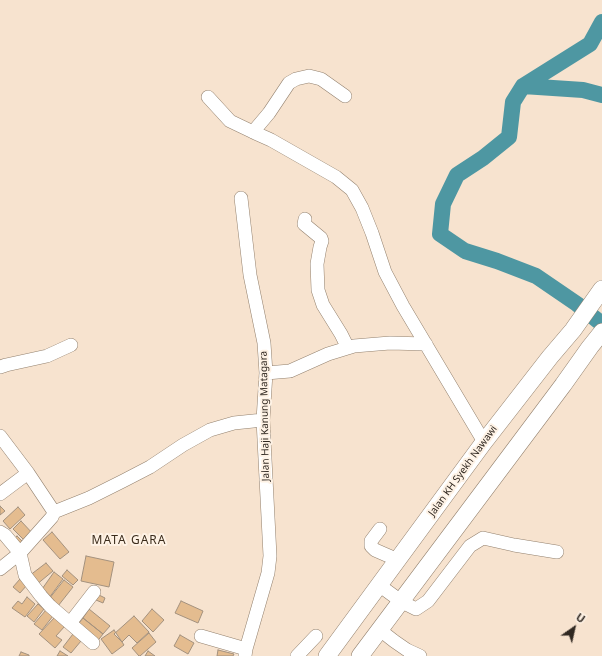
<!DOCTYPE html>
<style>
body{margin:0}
#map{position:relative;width:602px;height:656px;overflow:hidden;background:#f7e3cf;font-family:"Noto Sans",sans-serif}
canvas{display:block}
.north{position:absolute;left:554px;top:608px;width:40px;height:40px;-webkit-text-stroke:3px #fef2e5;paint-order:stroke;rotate:34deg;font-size:11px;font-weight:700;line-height:16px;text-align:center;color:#302821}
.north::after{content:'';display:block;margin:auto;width:14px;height:18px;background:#302821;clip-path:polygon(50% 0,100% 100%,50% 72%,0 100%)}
</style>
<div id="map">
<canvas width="602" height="656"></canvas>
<div class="north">U</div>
</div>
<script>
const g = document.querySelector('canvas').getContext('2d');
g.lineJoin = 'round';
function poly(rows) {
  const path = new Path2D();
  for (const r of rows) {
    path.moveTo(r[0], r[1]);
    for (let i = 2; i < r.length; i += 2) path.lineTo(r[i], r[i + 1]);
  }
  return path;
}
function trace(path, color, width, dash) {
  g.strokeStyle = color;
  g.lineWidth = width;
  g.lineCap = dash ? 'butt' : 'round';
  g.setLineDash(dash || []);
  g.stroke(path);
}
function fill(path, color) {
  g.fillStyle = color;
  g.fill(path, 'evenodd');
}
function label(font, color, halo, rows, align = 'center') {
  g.font = font + ' "Noto Sans",sans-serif';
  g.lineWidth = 4;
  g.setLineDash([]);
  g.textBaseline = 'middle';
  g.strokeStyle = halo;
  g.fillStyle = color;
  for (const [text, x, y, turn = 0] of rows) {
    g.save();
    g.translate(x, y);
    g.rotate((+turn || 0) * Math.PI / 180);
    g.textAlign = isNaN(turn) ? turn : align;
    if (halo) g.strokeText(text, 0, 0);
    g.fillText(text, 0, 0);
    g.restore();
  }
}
trace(poly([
 [523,86,590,44,602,22],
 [602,95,583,90,523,86,513,102,509,137,483,158,457,175,443,204,440,234,465,251,497,261,536,276,577,304,602,324]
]), '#4e97a2', 16);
const building = poly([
 [0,506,5,511,0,515,0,506],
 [18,507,25,515,10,529,3,521,18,507],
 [21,521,34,535,26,542,13,529,21,521],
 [52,532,69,552,60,559,43,540,52,532],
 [17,536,25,544,11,542,17,536],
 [86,556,114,562,109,587,81,581,86,556],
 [46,563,53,571,36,585,29,576,46,563],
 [67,570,78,580,73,585,62,576,67,570],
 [54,572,63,579,49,598,40,592,54,572],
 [20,579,27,585,20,593,13,587,20,579],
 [64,580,73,587,58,606,49,599,64,580],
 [99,595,105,598,103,603,96,600,99,595],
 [27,597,35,604,25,617,12,608,18,601,22,604,27,597],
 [181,601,203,611,198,623,175,613,181,601],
 [38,604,44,609,34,622,27,616,38,604],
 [89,609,110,626,103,634,83,618,89,609],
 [152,609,164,620,153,632,142,621,152,609],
 [46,610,53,616,42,630,34,624,46,610],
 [134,616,149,632,137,643,129,635,122,642,114,634,134,616],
 [55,617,65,626,56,636,62,640,55,648,39,634,55,617],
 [83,618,103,634,96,643,76,627,83,618],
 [114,630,124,645,112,654,101,639,114,630],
 [149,633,156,642,140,656,139,656,132,648,149,633],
 [73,634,81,641,71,653,63,647,73,634],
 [180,635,194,643,188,654,174,646,180,635],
 [218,650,234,654,233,656,217,656,218,650],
 [60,651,68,656,57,656,60,651],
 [148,651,155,656,145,656,148,651],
 [21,652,29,655,29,656,19,656,21,652]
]);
fill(building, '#e4bc8f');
trace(building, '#a3917e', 1);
const minor = poly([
 [208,97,230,121,253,132,271,140,336,177,352,190,362,208,372,233,385,272,403,306,484,442],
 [253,132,269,113,289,83,296,79,309,76,321,79,345,96],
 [241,198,250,275,264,343,266,373,263,420,270,556,268,573,246,649,245,656],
 [305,219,304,224,321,238,322,241,320,247,317,264,318,290,323,305,341,334,348,348],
 [0,367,6,365,47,356,71,345],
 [266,373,290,371,328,354,354,346,390,343,426,344],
 [0,436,28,473,54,512,52,517,20,553,0,569],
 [0,494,28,473],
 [54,512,89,498,123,481,150,467,183,445,210,430,234,423,263,420],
 [380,529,371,541,371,546,375,550,398,560],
 [0,532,5,535,20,553,25,575,41,596,50,606,93,643],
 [379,585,402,602,416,609,428,601,470,546,483,538,514,545,557,552],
 [70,623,94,592],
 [380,630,394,641,407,650,420,656],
 [201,636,246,649],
 [297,656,316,636]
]);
const major = poly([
 [327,656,484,442,550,357,573,330,602,289],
 [360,656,563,385,590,347,602,332]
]);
trace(minor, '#93816e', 14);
trace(major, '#93816e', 18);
trace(minor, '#fff', 13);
trace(major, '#fff', 17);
label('10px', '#302821', '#fef2e5', [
 ["Jalan Haji Kanung Matagara",265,416,-91],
 ["Jalan KH Syekh Nawawi",463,471,-54]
]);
g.letterSpacing = '1px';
label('12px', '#3b2c1c', '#fef2e5', [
 ["MATA GARA",129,541]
]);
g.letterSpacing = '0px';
</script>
